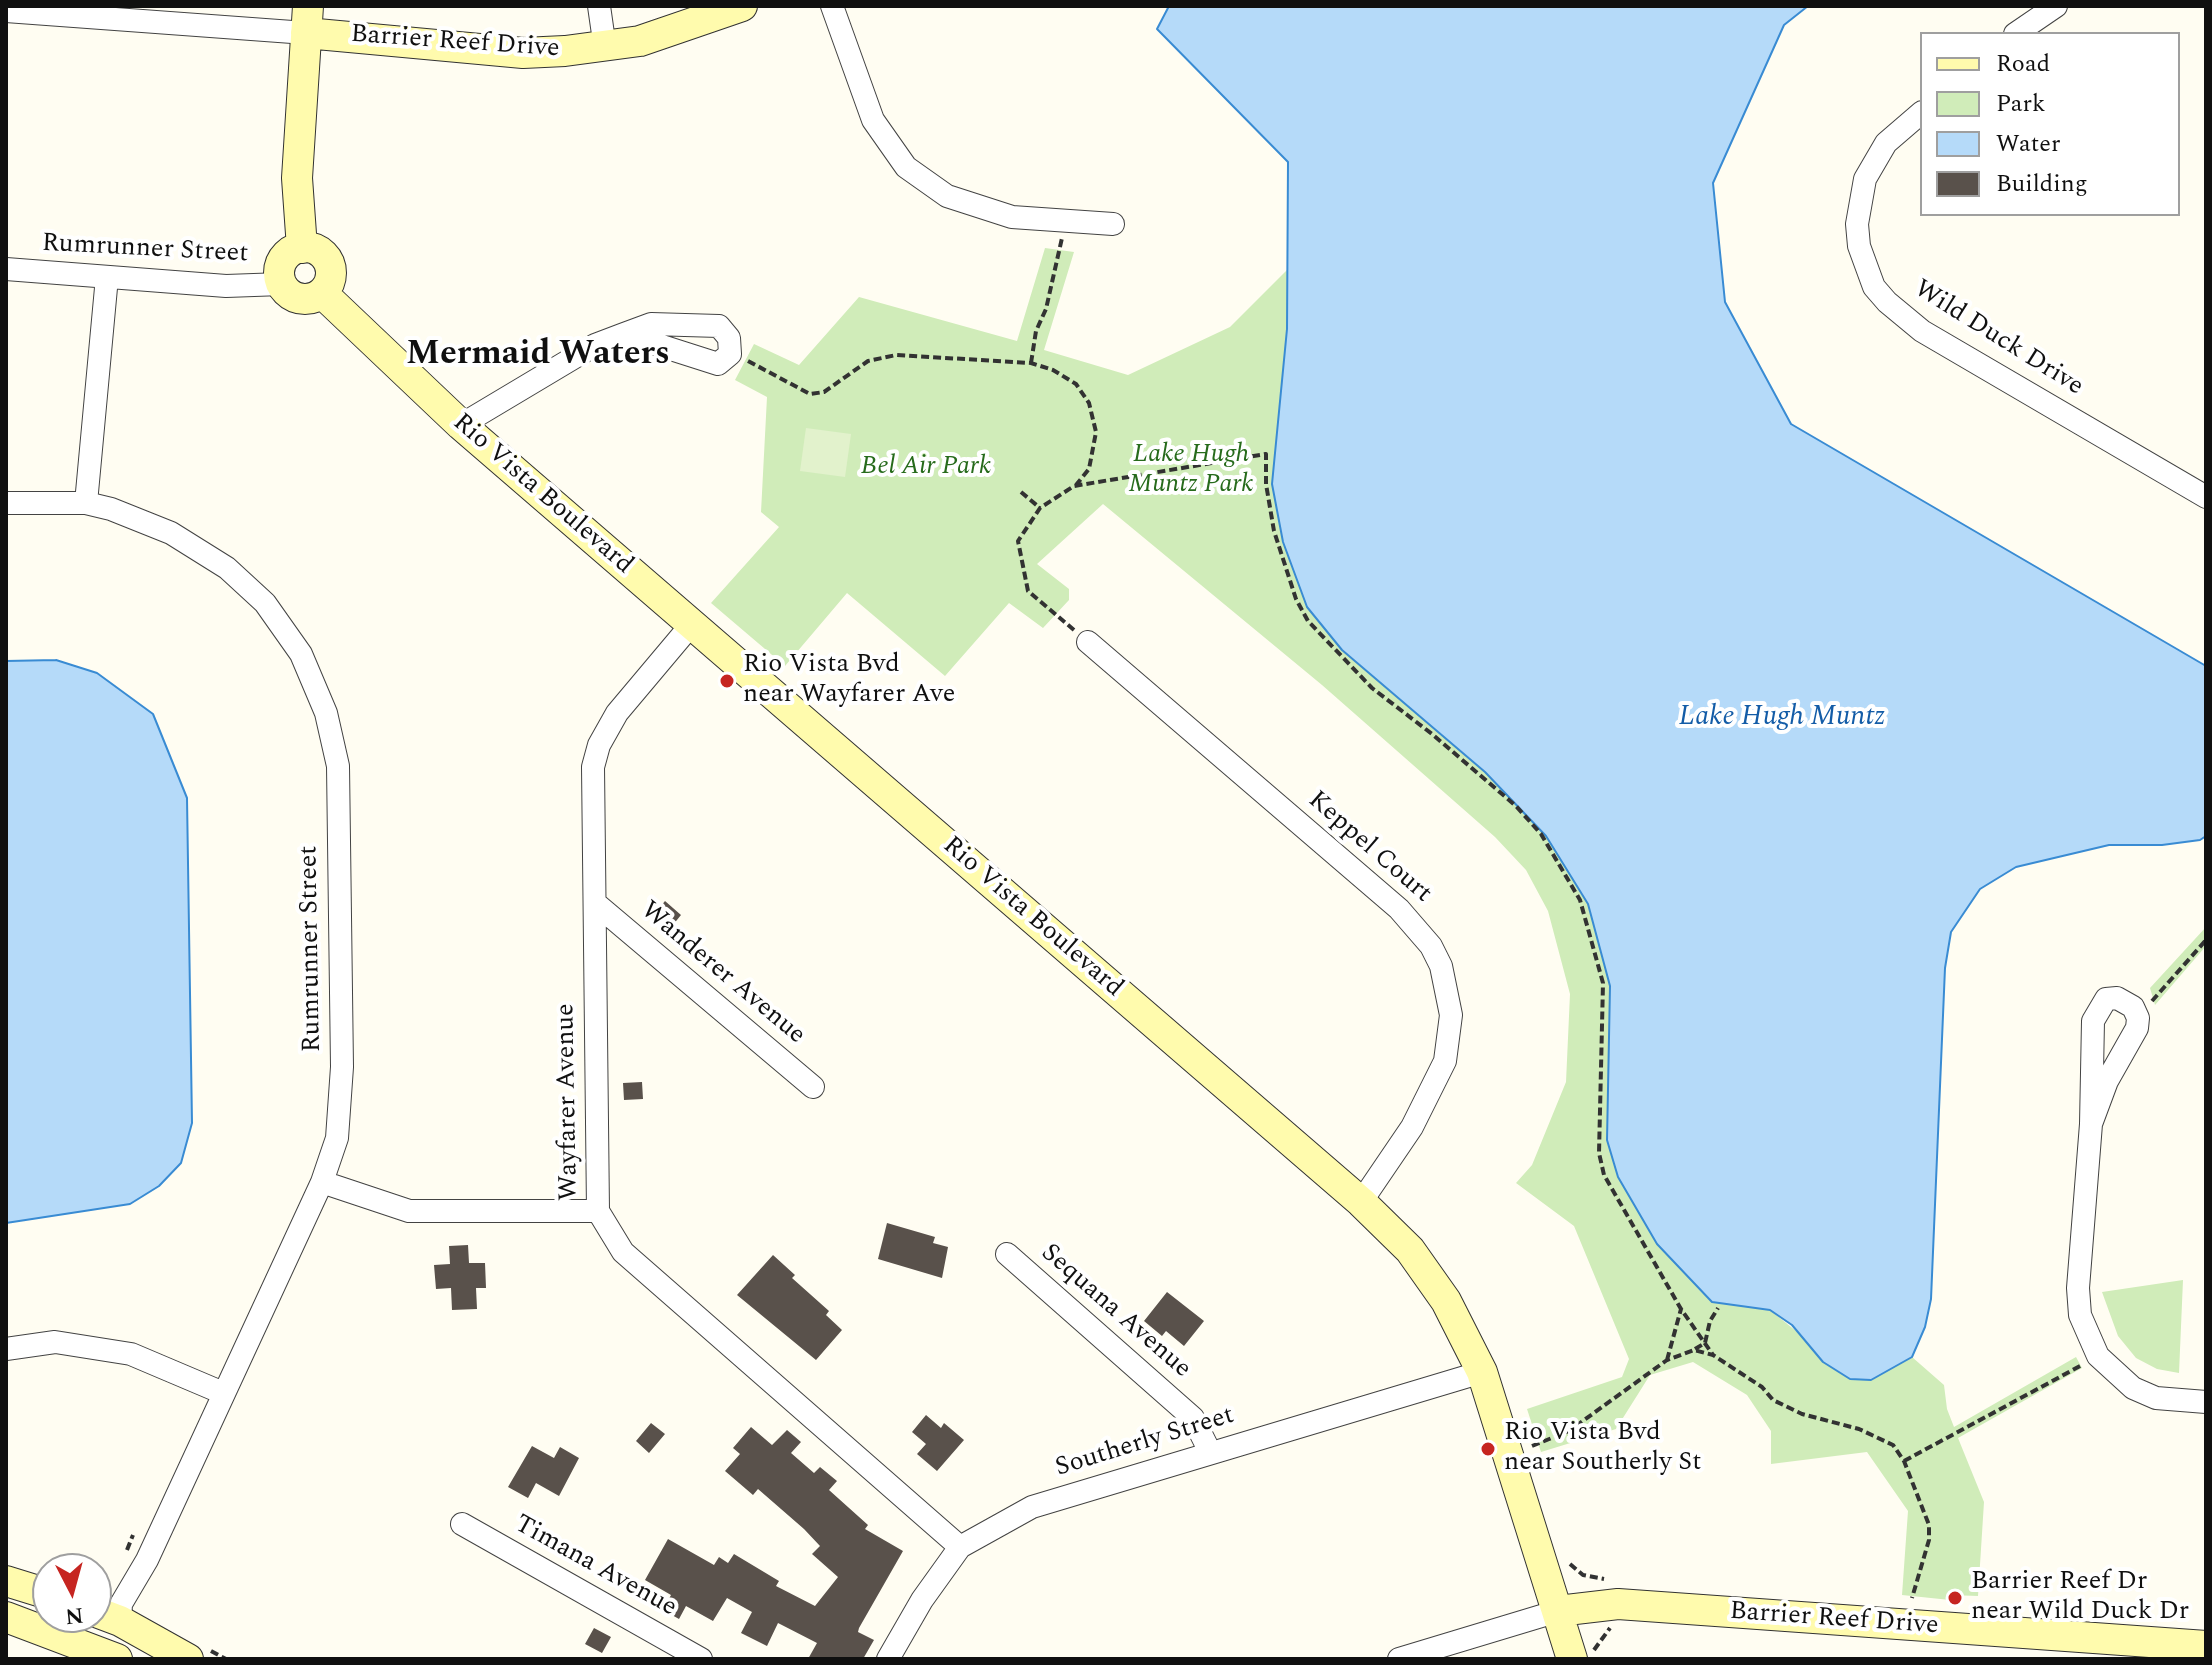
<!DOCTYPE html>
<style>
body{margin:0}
#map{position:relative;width:2212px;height:1665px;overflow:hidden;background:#fffdf2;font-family:Spectral,serif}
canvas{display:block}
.frame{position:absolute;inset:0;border:8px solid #101010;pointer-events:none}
.legend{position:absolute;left:1920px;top:32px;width:260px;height:184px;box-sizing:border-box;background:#fff;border:2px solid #9f9f9f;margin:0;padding:10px 14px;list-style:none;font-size:24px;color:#101010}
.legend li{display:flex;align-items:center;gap:16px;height:40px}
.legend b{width:40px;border:2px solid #9f9f9f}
.north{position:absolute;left:32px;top:1553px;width:80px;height:80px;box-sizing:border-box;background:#fff;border:2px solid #9f9f9f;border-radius:50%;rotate:174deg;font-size:22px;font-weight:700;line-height:32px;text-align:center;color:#101010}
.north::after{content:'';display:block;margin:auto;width:28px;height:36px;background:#c62521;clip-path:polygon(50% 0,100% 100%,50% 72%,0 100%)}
</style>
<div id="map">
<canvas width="2212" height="1665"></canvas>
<div class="frame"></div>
<ul class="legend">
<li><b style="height:10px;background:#fffbad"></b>Road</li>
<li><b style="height:22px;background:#d0ecb9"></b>Park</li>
<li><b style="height:22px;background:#b5daf9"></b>Water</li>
<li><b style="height:22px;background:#59514b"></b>Building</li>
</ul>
<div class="north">N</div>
</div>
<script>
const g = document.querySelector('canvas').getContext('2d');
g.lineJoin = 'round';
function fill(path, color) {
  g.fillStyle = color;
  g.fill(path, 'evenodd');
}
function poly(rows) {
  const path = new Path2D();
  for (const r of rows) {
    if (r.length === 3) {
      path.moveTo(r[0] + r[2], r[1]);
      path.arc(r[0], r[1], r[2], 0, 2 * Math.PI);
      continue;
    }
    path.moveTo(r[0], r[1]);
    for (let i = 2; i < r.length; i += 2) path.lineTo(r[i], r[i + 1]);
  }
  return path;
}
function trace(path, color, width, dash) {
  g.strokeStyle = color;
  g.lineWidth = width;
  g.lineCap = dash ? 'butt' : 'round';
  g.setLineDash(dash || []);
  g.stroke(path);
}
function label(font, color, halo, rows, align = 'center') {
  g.font = font + ' Spectral,serif';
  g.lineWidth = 8;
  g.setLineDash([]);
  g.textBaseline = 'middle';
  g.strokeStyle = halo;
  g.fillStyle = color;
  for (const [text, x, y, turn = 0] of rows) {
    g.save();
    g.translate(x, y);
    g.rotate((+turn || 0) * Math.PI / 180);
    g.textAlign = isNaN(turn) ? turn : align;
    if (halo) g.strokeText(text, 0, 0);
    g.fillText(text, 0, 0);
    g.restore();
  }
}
fill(poly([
 [1045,248,1074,252,1044,350,1128,375,1230,327,1288,269,1287,329,1272,484,1342,650,1485,772,1546,836,1588,904,1610,985,1607,1140,1618,1177,1712,1302,1770,1310,1807,1340,1871,1380,1912,1357,1944,1385,1947,1409,1954,1427,2076,1357,2082,1368,1958,1438,1984,1502,1978,1596,1950,1595,1950,1600,1902,1595,1908,1511,1867,1452,1771,1464,1771,1431,1747,1395,1693,1362,1650,1375,1616,1429,1541,1452,1527,1409,1622,1377,1629,1359,1574,1226,1516,1183,1532,1165,1566,1082,1570,994,1548,911,1526,870,1495,837,1322,685,1103,504,1037,564,1069,589,1069,600,1043,628,1009,603,945,676,847,593,785,666,711,603,779,527,761,512,767,397,735,380,754,344,799,365,859,297,1017,341],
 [2206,927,2206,946,2155,1005,2150,988],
 [2183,1280,2179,1373,2157,1369,2136,1358,2118,1336,2102,1292]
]), '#d0ecb9');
fill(poly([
 [806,428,851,434,845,477,800,471]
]), '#e2f2cc');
const water = poly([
 [1169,6,1808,6,1784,25,1713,183,1725,302,1791,424,2206,666,2206,836,2200,840,2162,845,2109,845,2016,867,1980,889,1951,932,1945,968,1931,1299,1925,1327,1912,1357,1871,1380,1850,1379,1823,1362,1792,1325,1770,1310,1712,1302,1657,1244,1618,1177,1607,1140,1610,986,1588,904,1546,836,1485,772,1342,650,1307,607,1283,542,1272,484,1287,329,1288,162,1157,29,1169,6],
 [56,660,97,673,153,714,187,798,192,1123,181,1163,159,1186,130,1204,6,1223,6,661,56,660]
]);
fill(water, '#b5daf9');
trace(water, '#398bd3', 2);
fill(poly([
 [665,901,681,915,668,931,652,917],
 [642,1082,643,1099,624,1100,623,1083],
 [887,1223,935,1237,933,1243,948,1247,942,1278,878,1259],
 [468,1245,469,1263,485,1263,486,1288,476,1288,477,1309,452,1310,451,1288,436,1289,434,1265,450,1264,449,1246],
 [773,1255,795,1275,792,1278,829,1311,826,1315,842,1330,816,1360,737,1295],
 [1167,1292,1204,1321,1184,1346,1166,1331,1162,1336,1144,1321],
 [926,1415,941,1428,944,1423,964,1440,937,1471,917,1454,926,1444,912,1432],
 [651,1423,665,1434,649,1453,636,1441],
 [751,1427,772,1445,787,1430,801,1442,791,1453,814,1473,820,1467,837,1481,829,1490,868,1525,865,1529,903,1551,859,1628,858,1632,874,1640,863,1659,808,1659,817,1643,778,1623,767,1646,741,1633,752,1612,727,1598,713,1621,686,1606,679,1619,663,1610,671,1595,645,1580,668,1539,714,1565,719,1557,728,1563,734,1554,779,1581,776,1586,815,1606,838,1577,812,1554,820,1546,804,1529,758,1489,753,1495,725,1471,740,1454,733,1448],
 [532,1446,554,1458,560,1447,579,1458,559,1496,536,1483,528,1498,508,1487],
 [594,1628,611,1637,602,1653,585,1644]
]), '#59514b');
const street = poly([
 [599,6,605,48],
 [832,6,873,120,906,167,947,196,1012,217,1113,224],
 [6,11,306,33],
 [2015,34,2056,6],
 [1922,112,1886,143,1865,179,1857,224,1859,246,1874,287,1887,302,1922,331,2206,497],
 [6,269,226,286,282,284],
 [461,425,595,345,624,334,651,324,719,326,729,338,730,354,718,364,624,334],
 [6,503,86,503,111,509,171,533,227,568,265,603,301,654,326,713,338,766,342,1067,337,1138,322,1182,147,1560,121,1604,120,1621],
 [86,503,107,277],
 [691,625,617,713,599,745,593,767,598,1211,623,1252,960,1547],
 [1088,642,1399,909,1431,946,1441,966,1451,1015,1445,1061,1412,1127,1361,1202],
 [595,903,813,1087],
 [2091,1124,2107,1081,2137,1028,2138,1018,2133,1007,2117,998,2106,999,2093,1021,2091,1124,2078,1288,2080,1315,2098,1356,2133,1388,2156,1398,2206,1402],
 [322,1182,409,1211,598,1211],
 [1007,1254,1193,1418,1210,1452],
 [6,1349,55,1342,131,1354,223,1393],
 [462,1524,701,1659],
 [888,1659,922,1600,960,1547,1032,1507,1482,1372],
 [1399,1659,1558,1611]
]);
const secondary = poly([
 [306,33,523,53,565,51,640,41,742,6],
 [305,273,26],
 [302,248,297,178,308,6],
 [322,293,461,425,1361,1202,1410,1250,1446,1301,1482,1372,1572,1659],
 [6,1581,48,1594],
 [1558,1611,1618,1604,2206,1646],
 [96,1612,120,1621,188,1659],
 [6,1617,117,1659]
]);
trace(street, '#434343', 24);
trace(secondary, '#323232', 32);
trace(poly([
 [748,361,810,394,824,392,868,361,896,355,1031,363,1053,370,1076,384,1089,403,1096,432,1089,469,1076,485],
 [1031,363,1036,331,1046,309,1062,238],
 [1021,492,1040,508],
 [1074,630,1028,591,1018,541,1040,508,1074,486,1266,454,1266,484,1274,531,1296,599,1308,621,1372,688,1432,734,1516,806,1541,834,1580,900,1603,983,1599,1153,1604,1175,1681,1309,1713,1355],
 [2152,1001,2206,940],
 [1695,1349,1705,1343,1710,1321,1718,1308],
 [1667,1360,1681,1309],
 [1532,1446,1569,1431,1667,1360,1694,1350,1713,1355,1762,1387,1773,1400,1802,1414,1859,1429,1893,1445,1904,1461,1929,1525,1929,1540,1912,1598],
 [1904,1461,2082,1365],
 [127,1550,133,1535],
 [1570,1564,1583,1575,1604,1579],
 [1594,1650,1610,1628],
 [211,1651,226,1659]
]), '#323232', 4, [8, 4]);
trace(street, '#fff', 22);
trace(secondary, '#fffbad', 30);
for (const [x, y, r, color] of [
 [727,681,8,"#c62521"],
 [1488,1449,8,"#c62521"],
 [1955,1598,8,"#c62521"]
]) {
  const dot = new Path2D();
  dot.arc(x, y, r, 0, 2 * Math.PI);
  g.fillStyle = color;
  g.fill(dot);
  trace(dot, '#fff', 3);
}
label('26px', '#101010', '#fff', [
 ["Barrier Reef Drive",455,43,4],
 ["Rumrunner Street",145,250,3],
 ["Wild Duck Drive",1998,339,32],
 ["Rio Vista Boulevard",542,495,41],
 ["Keppel Court",1369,848,41],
 ["Rio Vista Boulevard",1032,918,41],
 ["Rumrunner Street",312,949,-91],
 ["Wanderer Avenue",722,974,40],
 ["Wayfarer Avenue",569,1102,-91],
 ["Sequana Avenue",1115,1312,41],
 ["Southerly Street",1145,1443,-17],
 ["Timana Avenue",595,1567,29],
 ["Barrier Reef Drive",1834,1620,4]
]);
label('italic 26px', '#276b1c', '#fff', [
 ["Lake Hugh",1191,456],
 ["Muntz Park",1191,486],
 ["Bel Air Park",926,468]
]);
label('26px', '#101010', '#fff', [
 ["Rio Vista Bvd",743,666],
 ["near Wayfarer Ave",743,696],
 ["Rio Vista Bvd",1504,1434],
 ["near Southerly St",1504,1464],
 ["Barrier Reef Dr",1971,1583],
 ["near Wild Duck Dr",1971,1613]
], 'left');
label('italic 28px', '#135ca7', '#fff', [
 ["Lake Hugh Muntz",1782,719]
]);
label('bold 34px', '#101010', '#fff', [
 ["Mermaid Waters",538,356]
]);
</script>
